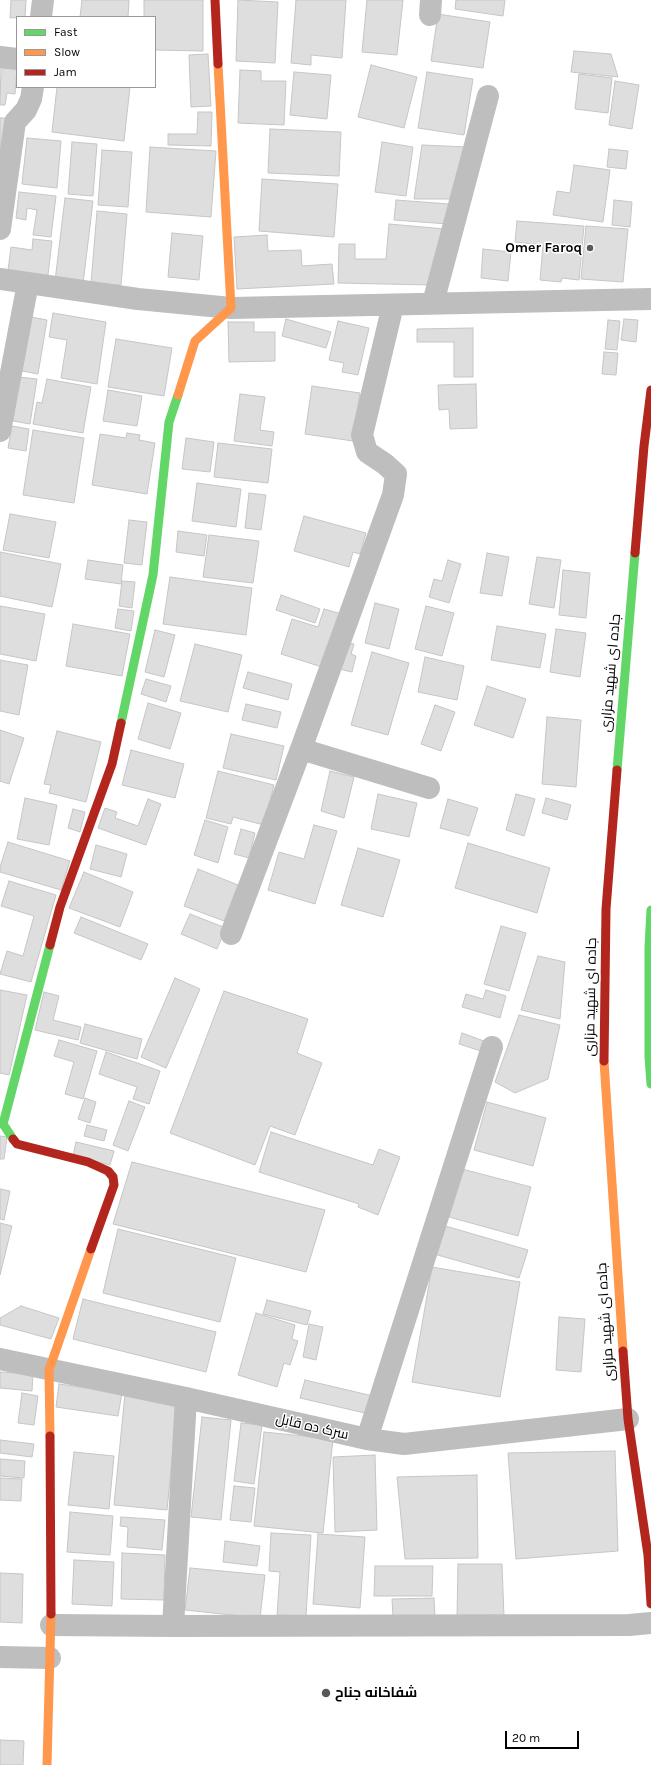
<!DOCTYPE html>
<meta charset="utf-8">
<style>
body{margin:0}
#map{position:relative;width:651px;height:1765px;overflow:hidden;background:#fff;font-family:Karla,sans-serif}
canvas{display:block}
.legend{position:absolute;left:16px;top:16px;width:140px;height:72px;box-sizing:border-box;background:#fff;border:1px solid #999;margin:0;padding:5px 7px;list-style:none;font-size:12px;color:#000}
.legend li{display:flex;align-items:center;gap:8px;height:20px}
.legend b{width:20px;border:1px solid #999}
.scale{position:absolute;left:505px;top:1731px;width:74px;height:18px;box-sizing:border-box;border:2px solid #000;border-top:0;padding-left:5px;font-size:12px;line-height:14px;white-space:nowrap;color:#000;-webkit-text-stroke:3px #fff;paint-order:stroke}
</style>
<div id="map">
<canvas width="651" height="1765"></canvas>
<ul class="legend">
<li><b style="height:5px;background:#63d668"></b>Fast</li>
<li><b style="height:5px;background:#ff974d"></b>Slow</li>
<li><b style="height:5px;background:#b3261e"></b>Jam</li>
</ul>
<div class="scale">20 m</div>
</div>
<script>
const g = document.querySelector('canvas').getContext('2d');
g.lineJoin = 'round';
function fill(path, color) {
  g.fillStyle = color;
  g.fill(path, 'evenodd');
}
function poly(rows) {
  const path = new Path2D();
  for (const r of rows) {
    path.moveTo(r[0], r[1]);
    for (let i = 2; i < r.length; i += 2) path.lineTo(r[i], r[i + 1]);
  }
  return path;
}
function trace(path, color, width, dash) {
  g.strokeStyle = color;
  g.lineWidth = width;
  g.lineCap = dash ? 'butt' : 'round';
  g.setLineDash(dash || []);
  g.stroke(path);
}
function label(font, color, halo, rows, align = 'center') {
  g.font = font + ' Karla,Cairo,sans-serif';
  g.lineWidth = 3;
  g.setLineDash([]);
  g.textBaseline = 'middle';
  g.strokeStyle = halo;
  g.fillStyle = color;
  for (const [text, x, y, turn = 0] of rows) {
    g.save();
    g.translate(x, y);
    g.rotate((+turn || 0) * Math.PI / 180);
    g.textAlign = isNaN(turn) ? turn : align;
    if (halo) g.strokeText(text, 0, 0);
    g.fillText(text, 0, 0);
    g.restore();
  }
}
const building = poly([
 [11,0,26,0,25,17,10,18,11,0],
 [82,0,129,0,128,17,80,17,82,0],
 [144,0,203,0,203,51,155,50,155,17,144,17,144,0],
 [238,0,278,2,275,63,236,61,238,0],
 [296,0,346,0,342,58,311,55,311,65,291,63,296,0],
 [367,0,403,0,397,55,362,52,367,0],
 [456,0,505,0,503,16,455,9,456,0],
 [438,14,490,22,483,68,431,61,438,14],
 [574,51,611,54,618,77,571,72,574,51],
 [208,54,211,106,191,107,189,55,208,54],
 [371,65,417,77,404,128,358,117,371,65],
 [1,68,17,69,15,94,7,93,5,105,0,105,1,68],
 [240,70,261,71,261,81,286,81,284,125,238,123,240,70],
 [294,72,331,75,327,119,290,115,294,72],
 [427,72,473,79,464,135,418,128,427,72],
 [579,74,612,78,608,113,575,109,579,74],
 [615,81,639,85,632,129,609,125,615,81],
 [57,87,130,87,124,141,52,132,57,87],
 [198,112,212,112,211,146,168,145,168,134,197,134,198,112],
 [0,118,7,118,0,166,0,118],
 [270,129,341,132,339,176,268,173,270,129],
 [27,138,61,141,57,188,22,184,27,138],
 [72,142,97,144,93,196,68,194,72,142],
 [382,142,413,147,406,196,375,192,382,142],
 [422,145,467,147,453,199,414,199,422,145],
 [150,147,216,151,211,217,146,212,150,147],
 [609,149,628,151,626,169,607,167,609,149],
 [102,150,132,152,128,207,98,205,102,150],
 [574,165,610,170,603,222,553,215,557,191,570,193,574,165],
 [262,179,338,184,334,237,259,231,262,179],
 [19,192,56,196,51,237,33,235,37,210,27,208,26,220,16,218,19,192],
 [65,198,93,201,83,284,55,281,65,198],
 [396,200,449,204,448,224,394,220,396,200],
 [614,200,632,202,630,227,612,225,614,200],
 [97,211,127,214,121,285,91,283,97,211],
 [517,221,584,226,579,280,562,278,561,282,540,280,543,245,515,242,517,221],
 [389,224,445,229,431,285,338,283,339,244,355,244,355,259,386,259,389,224],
 [586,226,628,229,623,282,581,279,586,226],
 [172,233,203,236,199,280,168,277,172,233],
 [267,235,268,251,301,250,302,266,332,264,334,284,237,289,234,237,267,235],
 [33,239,52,241,47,283,7,278,11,247,32,250,33,239],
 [483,249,511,252,508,281,481,278,483,249],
 [53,313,106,322,97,384,61,378,67,340,49,337,53,313],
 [31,317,47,320,38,374,22,371,31,317],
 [286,319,331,332,326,348,282,336,286,319],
 [624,319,638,320,636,342,621,340,624,319],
 [608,320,620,321,617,350,605,349,608,320],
 [338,321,369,328,358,375,342,372,344,363,329,360,338,321],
 [228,322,254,322,254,332,275,332,275,361,229,362,228,322],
 [473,328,473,377,454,377,454,342,417,342,417,329,473,328],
 [116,339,172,348,164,396,108,387,116,339],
 [604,352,618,353,616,375,602,374,604,352],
 [19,377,37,379,30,424,13,421,19,377],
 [47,379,91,387,83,433,33,424,37,402,42,403,47,379],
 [476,384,477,428,450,429,449,409,439,410,438,385,476,384],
 [312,386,360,393,353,441,305,434,312,386],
 [108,390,142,396,137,426,103,421,108,390],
 [240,394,265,397,260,430,274,432,272,446,234,441,240,394],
 [12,426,29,429,26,451,8,448,12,426],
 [33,430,84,438,74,503,23,495,33,430],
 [127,433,140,435,139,440,155,443,147,494,92,485,100,434,126,438,127,433],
 [186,438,214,442,210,472,182,469,186,438],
 [218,443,272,449,268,483,214,477,218,443],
 [197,483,241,489,236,527,192,521,197,483],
 [249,493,266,495,261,530,245,528,249,493],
 [10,514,56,522,49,558,3,550,10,514],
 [304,516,366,533,360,554,353,552,349,567,294,551,304,516],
 [129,520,147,522,142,565,124,563,129,520],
 [178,531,207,535,204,556,176,552,178,531],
 [209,535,259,541,253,583,203,577,209,535],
 [0,552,61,564,52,607,0,596,0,552],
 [487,553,509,557,502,596,480,593,487,553],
 [537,557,561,560,554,608,529,604,537,557],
 [88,560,123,565,121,584,85,579,88,560],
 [448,560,461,564,449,603,429,597,434,579,442,581,448,560],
 [563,570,590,573,586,618,559,615,563,570],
 [170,577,252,588,246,635,163,624,170,577],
 [122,581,135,582,132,608,119,606,122,581],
 [281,595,320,609,315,623,276,610,281,595],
 [375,603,399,609,389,649,365,643,375,603],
 [0,606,45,614,36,661,0,654,0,606],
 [426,606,454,613,442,656,415,649,426,606],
 [118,609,134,611,131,631,115,628,118,609],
 [324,609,342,614,325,668,281,654,292,619,318,627,324,609],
 [73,624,130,634,122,676,66,666,73,624],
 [497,626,546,634,540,668,491,660,497,626],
 [556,629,586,633,580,677,550,672,556,629],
 [155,630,175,635,164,677,145,672,155,630],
 [345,642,354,644,351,654,356,656,352,672,339,669,345,642],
 [195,644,242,655,228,712,180,701,195,644],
 [372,652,409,663,388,735,351,725,372,652],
 [425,657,464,666,457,700,418,692,425,657],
 [0,660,28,665,19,715,0,711,0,660],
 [248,672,292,684,288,700,243,688,248,672],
 [146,679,171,686,166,702,141,694,146,679],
 [487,686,526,699,513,738,474,725,487,686],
 [148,703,181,713,170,749,138,739,148,703],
 [246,704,281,712,277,728,242,720,246,704],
 [435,705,455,712,441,751,421,744,435,705],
 [547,717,581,720,576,787,542,784,547,717],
 [0,730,24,738,9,784,0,781,0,730],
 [57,731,101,742,86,802,49,793,51,785,44,784,57,731],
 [231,734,284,746,276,780,223,768,231,734],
 [131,750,184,764,175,798,122,785,131,750],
 [218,771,274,785,264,825,233,817,231,824,206,818,218,771],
 [330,771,354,777,344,818,321,811,330,771],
 [378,794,417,803,409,837,371,829,378,794],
 [516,794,535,799,524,836,506,830,516,794],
 [25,798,57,805,49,845,17,839,25,798],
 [546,798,571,805,567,820,542,813,546,798],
 [148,799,161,804,146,845,98,828,105,808,117,812,115,818,138,826,148,799],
 [448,799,478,808,469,836,440,828,448,799],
 [73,809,85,812,80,832,68,828,73,809],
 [205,820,228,827,218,863,194,855,205,820],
 [314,825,337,831,315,904,268,890,279,852,304,859,314,825],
 [241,829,255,833,249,858,234,854,241,829],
 [8,842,70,861,61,890,0,872,0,867,8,842],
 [468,843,550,868,537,913,455,888,468,843],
 [96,845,127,854,121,877,90,869,96,845],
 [358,848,400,860,383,917,341,905,358,848],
 [198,869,238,885,224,921,184,906,198,869],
 [84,872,133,892,120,927,69,908,84,872],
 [9,881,56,895,31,982,0,974,7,951,23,956,34,916,1,906,9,881],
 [190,914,226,928,217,949,181,934,190,914],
 [81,917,148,944,141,960,74,933,81,917],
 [501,926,526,933,509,991,484,984,501,926],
 [538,956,565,962,560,1019,521,1010,538,956],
 [175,978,200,989,166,1068,141,1057,175,978],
 [0,990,27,995,9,1075,0,1073,0,990],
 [486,990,506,996,500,1018,462,1007,466,994,483,999,486,990],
 [224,991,308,1019,297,1053,322,1063,295,1135,270,1126,255,1165,170,1133,224,991],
 [44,992,59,996,53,1020,81,1027,78,1040,35,1030,44,992],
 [519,1015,560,1025,548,1079,515,1093,495,1082,519,1015],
 [85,1024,142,1039,137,1059,80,1043,85,1024],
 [462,1033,484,1041,481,1051,459,1044,462,1033],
 [59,1040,97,1051,83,1099,65,1094,74,1062,54,1056,59,1040],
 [106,1052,160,1071,149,1104,133,1099,137,1087,99,1074,106,1052],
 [85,1098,96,1102,90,1123,78,1119,85,1098],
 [129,1101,145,1107,128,1151,113,1145,129,1101],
 [487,1102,546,1118,533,1166,474,1150,487,1102],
 [87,1125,107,1130,104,1141,84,1136,87,1125],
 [271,1132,373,1165,379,1149,400,1157,378,1215,358,1207,359,1204,259,1172,271,1132],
 [0,1136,7,1137,4,1159,0,1159,0,1136],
 [76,1142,114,1151,110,1165,73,1156,76,1142],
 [132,1162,325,1210,306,1272,113,1224,132,1162],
 [462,1169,531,1187,518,1236,449,1217,462,1169],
 [0,1189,10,1191,4,1220,0,1219,0,1189],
 [0,1223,12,1226,0,1275,0,1223],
 [442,1225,528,1250,519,1278,434,1254,442,1225],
 [118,1229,236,1258,220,1322,103,1293,118,1229],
 [432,1267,520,1282,500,1397,412,1382,432,1267],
 [83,1299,216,1332,206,1372,73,1339,83,1299],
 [267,1300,311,1311,307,1325,263,1314,267,1300],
 [21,1306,59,1318,51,1339,0,1325,0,1318,21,1306],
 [256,1313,295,1325,292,1339,298,1341,290,1365,284,1363,277,1387,238,1375,256,1313],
 [559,1317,585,1319,581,1372,556,1370,559,1317],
 [309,1324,323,1327,316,1360,303,1357,309,1324],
 [0,1372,33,1374,32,1391,0,1388,0,1372],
 [305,1380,373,1396,369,1414,300,1398,305,1380],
 [59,1384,122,1393,118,1416,56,1407,59,1384],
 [22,1393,38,1396,34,1425,18,1423,22,1393],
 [125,1394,178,1400,167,1510,114,1505,125,1394],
 [202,1417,231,1420,221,1520,191,1517,202,1417],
 [241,1423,262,1425,254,1484,234,1481,241,1423],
 [264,1432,333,1439,323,1533,254,1526,264,1432],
 [0,1440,34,1444,32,1457,0,1453,0,1440],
 [615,1451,618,1551,516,1559,508,1453,615,1451],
 [74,1452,114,1456,109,1509,68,1505,74,1452],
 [375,1455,377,1530,335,1532,333,1457,375,1455],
 [0,1459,25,1461,24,1478,0,1476,0,1459],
 [477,1475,478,1558,405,1559,397,1477,477,1475],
 [0,1478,22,1479,21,1501,0,1500,0,1478],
 [234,1486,255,1488,251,1522,230,1520,234,1486],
 [70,1512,113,1516,110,1555,67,1552,70,1512],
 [121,1517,165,1520,162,1550,127,1547,128,1527,120,1526,121,1517],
 [271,1533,311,1535,306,1616,277,1615,280,1572,269,1571,271,1533],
 [318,1534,365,1537,360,1608,313,1604,318,1534],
 [225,1541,260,1546,257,1566,223,1562,225,1541],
 [122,1553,165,1555,164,1600,121,1599,122,1553],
 [74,1560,114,1562,112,1606,72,1604,74,1560],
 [458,1564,502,1564,504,1617,457,1617,458,1564],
 [375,1566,433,1566,432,1596,374,1596,375,1566],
 [190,1568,265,1575,260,1618,185,1610,190,1568],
 [0,1573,23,1574,22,1623,0,1622,0,1573],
 [434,1598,435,1617,393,1617,392,1599,434,1598],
 [0,1740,24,1741,23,1765,0,1765,0,1740]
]);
fill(building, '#dedede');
trace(building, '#c6c6c6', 1);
trace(poly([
 [430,15,431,0],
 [41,17,43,0],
 [0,57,17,59],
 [0,229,15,122,26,110,31,99,33,87],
 [0,279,138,299,231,308,651,299],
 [433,303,488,96],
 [393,305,362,435,367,452,385,464,396,474,393,495,301,749,429,788],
 [0,431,28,283],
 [231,934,301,749],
 [0,1359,186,1398,367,1439,404,1444,628,1419],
 [367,1439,492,1047],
 [51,1625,173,1626,629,1625,651,1623],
 [173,1626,186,1398],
 [0,1657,50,1658]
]), '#bebebe', 22);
trace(poly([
 [121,723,153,575,169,422,178,395],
 [617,770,635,553],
 [651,910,649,947,649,1057,651,1084],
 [13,1139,3,1124,50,945]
]), '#63d668', 9);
trace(poly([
 [178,395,195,341,231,308,218,64],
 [604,1061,623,1351],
 [50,1436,49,1370,91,1249],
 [47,1765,51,1614]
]), '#ff974d', 9);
trace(poly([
 [215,0,218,64],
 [635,553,644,446,651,390],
 [50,945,60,907,112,764,121,723],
 [604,1061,606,909,617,770],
 [13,1139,17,1144,88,1162,108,1171,113,1177,114,1185,91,1249],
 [623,1351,628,1419,648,1555,651,1604],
 [50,1436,51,1614]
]), '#b3261e', 9);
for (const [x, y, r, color] of [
 [590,248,4,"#595959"],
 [326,1693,5,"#595959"]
]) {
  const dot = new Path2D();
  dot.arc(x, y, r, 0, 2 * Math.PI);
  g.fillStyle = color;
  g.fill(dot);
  trace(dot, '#fff', 1.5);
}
label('bold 14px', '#000', '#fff', [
 ["Omer Faroq",582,248],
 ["شفاخانه جناح",335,1693,"left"]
], 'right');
label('14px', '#000', '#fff', [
 ["جاده ای شهید مزاری",611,673,-85],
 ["جاده ای شهید مزاری",591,997,-89],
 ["جاده ای شهید مزاری",606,1322,-94],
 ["سرک ده قابل",312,1427,13]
]);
</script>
